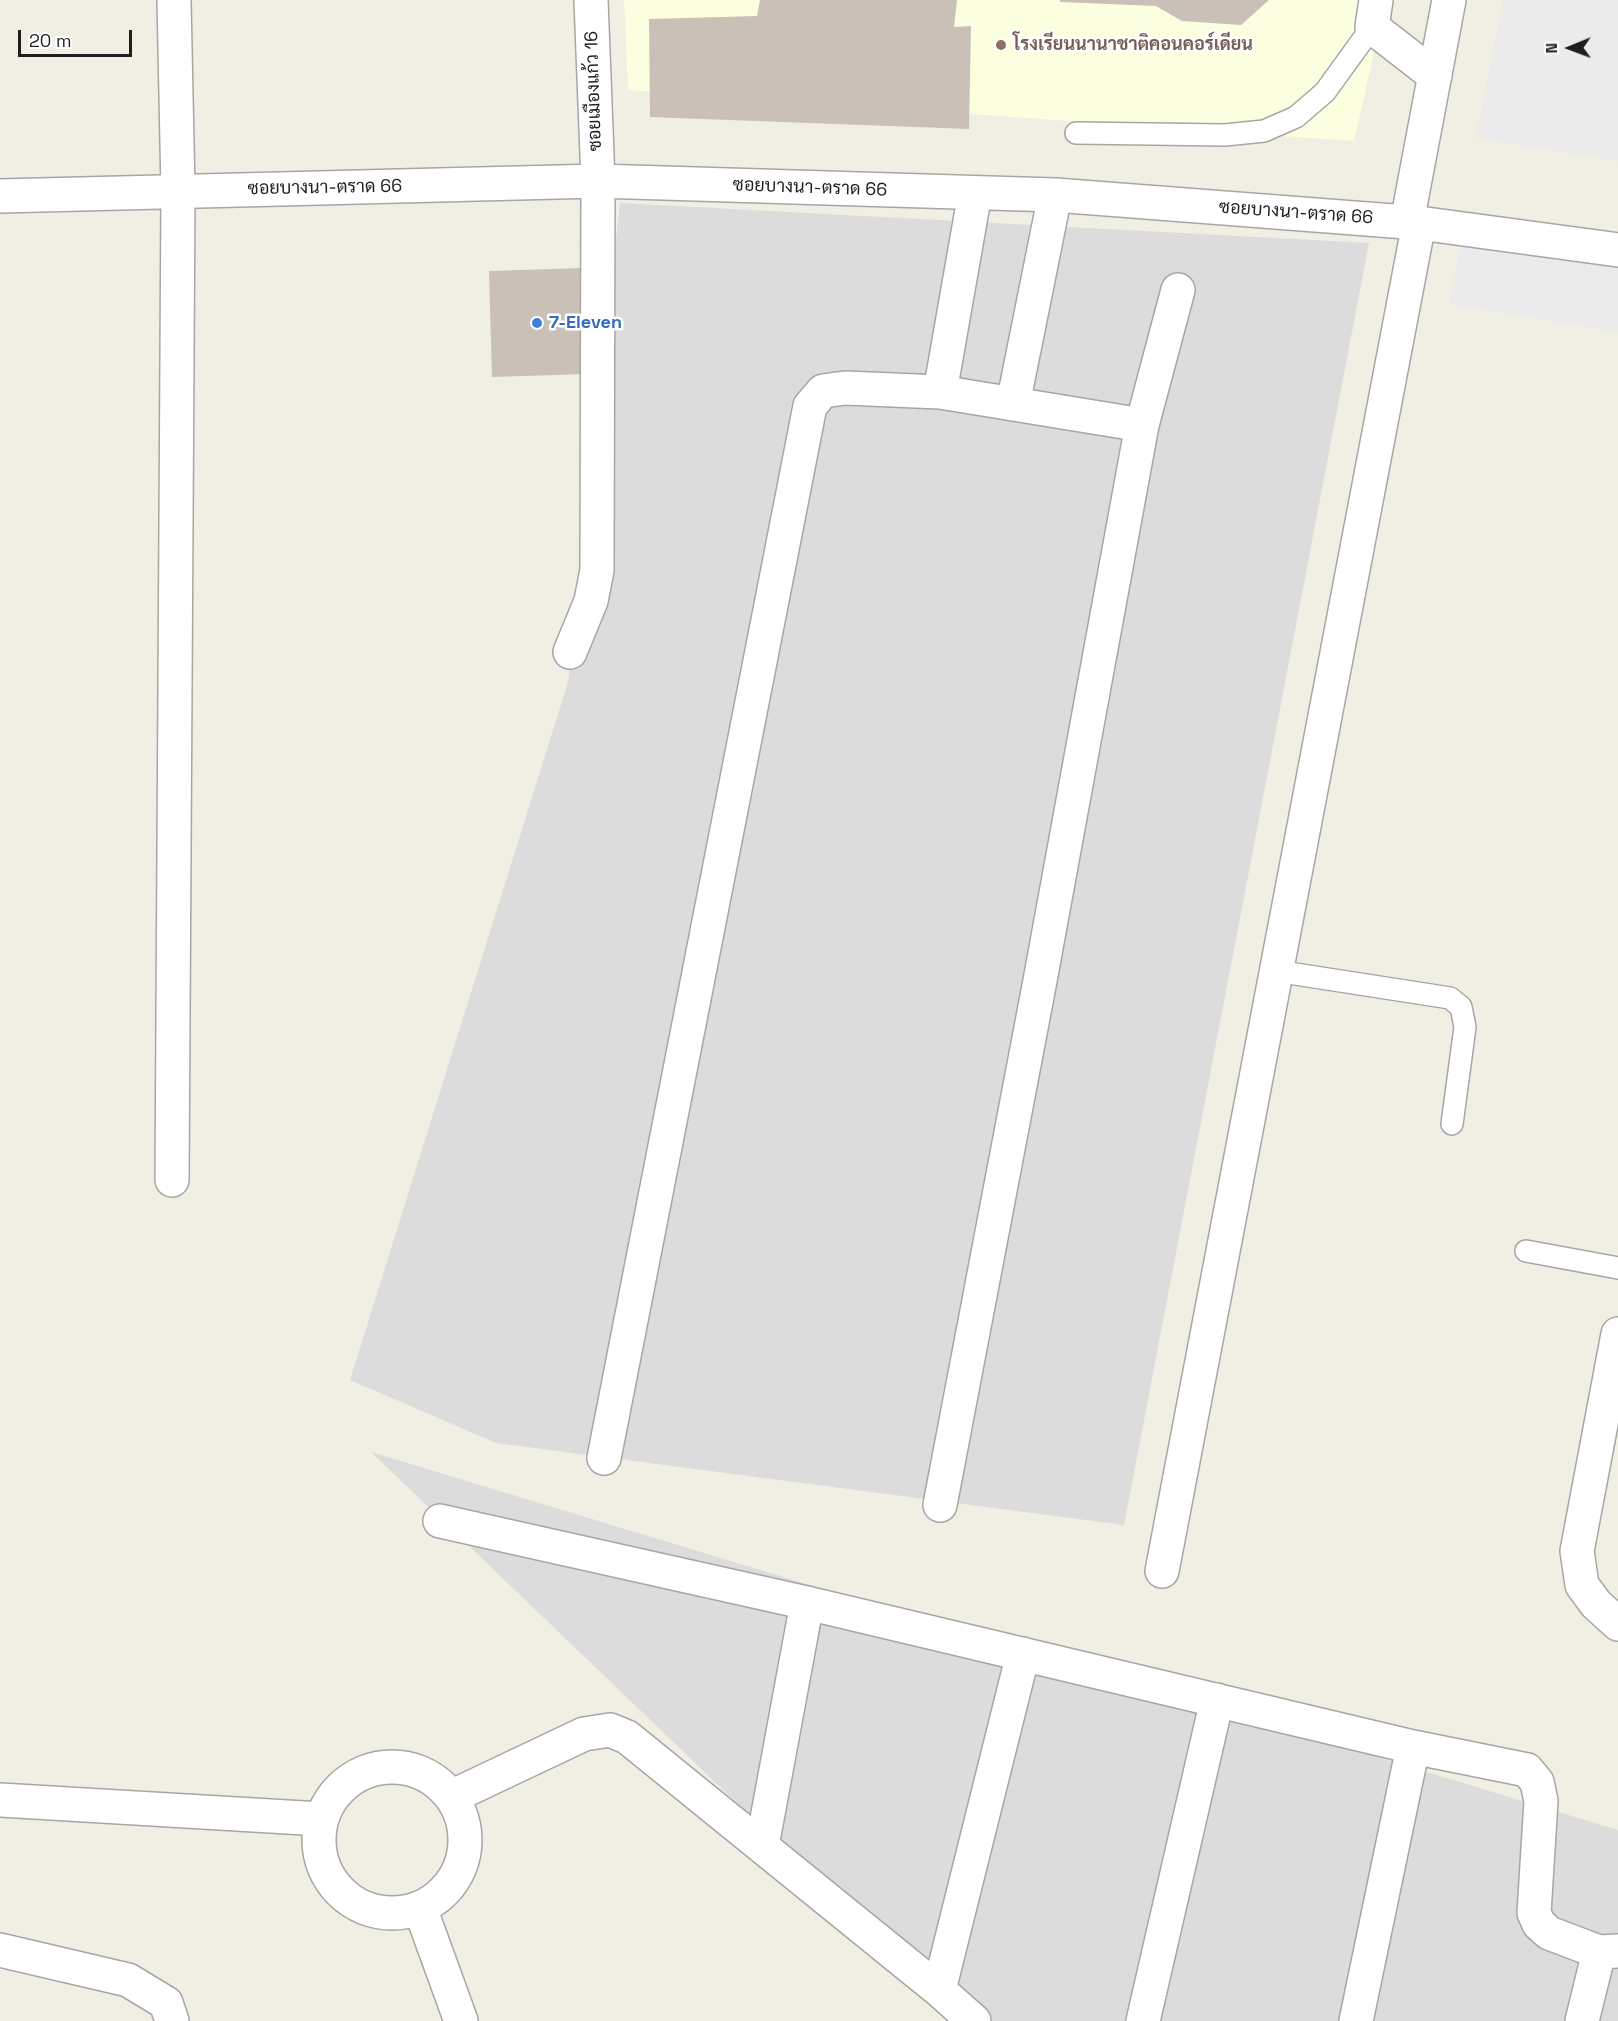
<!DOCTYPE html>
<meta charset="utf-8">
<style>
body{margin:0}
#map{position:relative;width:1618px;height:2021px;overflow:hidden;background:#f1eee4;font-family:"Space Grotesk",sans-serif}
canvas{display:block}
.north{position:absolute;left:1540px;top:18px;width:60px;height:60px;-webkit-text-stroke:4px #fff;paint-order:stroke;rotate:269deg;font-size:16px;font-weight:700;line-height:24px;text-align:center;color:#1f1f1f}
.north::after{content:'';display:block;margin:auto;width:21px;height:27px;background:#1f1f1f;clip-path:polygon(50% 0,100% 100%,50% 72%,0 100%)}
.scale{position:absolute;left:18px;top:30px;width:114px;height:27px;box-sizing:border-box;border:3px solid #1f1f1f;border-top:0;padding-left:8px;font-size:18px;line-height:21px;white-space:nowrap;color:#1f1f1f;-webkit-text-stroke:4px #fff;paint-order:stroke}
</style>
<div id="map">
<canvas width="1618" height="2021"></canvas>
<div class="north">N</div>
<div class="scale">20 m</div>
</div>
<script>
const g = document.querySelector('canvas').getContext('2d');
g.lineJoin = 'round';
function fill(path, color) {
  g.fillStyle = color;
  g.fill(path, 'evenodd');
}
function poly(rows) {
  const path = new Path2D();
  for (const r of rows) {
    if (r.length === 3) {
      path.moveTo(r[0] + r[2], r[1]);
      path.arc(r[0], r[1], r[2], 0, 2 * Math.PI);
      continue;
    }
    path.moveTo(r[0], r[1]);
    for (let i = 2; i < r.length; i += 2) path.lineTo(r[i], r[i + 1]);
  }
  return path;
}
function trace(path, color, width, dash) {
  g.strokeStyle = color;
  g.lineWidth = width;
  g.lineCap = dash ? 'butt' : 'round';
  g.setLineDash(dash || []);
  g.stroke(path);
}
function label(font, color, halo, rows, align = 'center') {
  g.font = font + ' "Space Grotesk",Sarabun,sans-serif';
  g.lineWidth = 5;
  g.setLineDash([]);
  g.textBaseline = 'middle';
  g.strokeStyle = halo;
  g.fillStyle = color;
  for (const [text, x, y, turn = 0] of rows) {
    g.save();
    g.translate(x, y);
    g.rotate((+turn || 0) * Math.PI / 180);
    g.textAlign = isNaN(turn) ? turn : align;
    if (halo) g.strokeText(text, 0, 0);
    g.fillText(text, 0, 0);
    g.restore();
  }
}
fill(poly([
 [620,203,1369,243,1124,1525,496,1443,350,1380,568,682],
 [371,1452,1618,1830,1618,2021,964,2021]
]), '#dddcdc');
fill(poly([
 [624,0,1386,0,1354,141,628,90]
]), '#fcffdf');
fill(poly([
 [1503,0,1618,0,1618,161,1476,138],
 [1463,234,1618,257,1618,332,1449,304]
]), '#ebebeb');
fill(poly([
 [760,0,957,0,954,27,971,26,969,129,650,117,649,19,757,16],
 [1060,0,1269,0,1241,25,1182,21,1156,6,1060,2],
 [582,268,586,374,492,377,489,271]
]), '#c9c0b7');
const lane = poly([
 [1076,133,1225,135,1264,131,1296,117,1325,92,1372,27],
 [1276,971,1450,998,1461,1007,1465,1027,1452,1124],
 [1526,1251,1618,1268]
]);
const street = poly([
 [1376,0,1372,27,1435,76],
 [0,196,598,181,1055,195,1419,223,1618,250],
 [1407,222,1449,0],
 [940,392,975,193],
 [1013,404,1055,195],
 [570,652,591,601,597,570,598,181,591,0],
 [172,1180,178,191,174,0],
 [1618,1334,1577,1551,1582,1585,1596,1604,1618,1624],
 [604,1458,810,406,823,391,845,388,940,392,1142,425],
 [940,1505,1039,986,1142,425,1178,290],
 [440,1521,807,1603,1413,1747,1527,1770,1537,1782,1541,1801,1534,1913,1539,1924,1549,1933,1599,1952,1618,1951],
 [1162,1571,1419,223],
 [392,1840,73],
 [451,1797,584,1734,610,1730,627,1737,939,1990,974,2021],
 [0,1800,321,1819],
 [762,1846,807,1603],
 [420,1908,461,2021],
 [0,1950,128,1980,166,2003,172,2021],
 [939,1990,1023,1654],
 [1143,2021,1217,1700],
 [1356,2021,1413,1747],
 [1582,2021,1599,1952]
]);
trace(lane, '#a6a6a6', 24);
trace(street, '#a6a6a6', 36);
trace(lane, '#fff', 21);
trace(street, '#fff', 33);
for (const [x, y, r, color] of [
 [1001,45,6,"#8d6e63"],
 [537,323,6,"#3f7fe0"]
]) {
  const dot = new Path2D();
  dot.arc(x, y, r, 0, 2 * Math.PI);
  g.fillStyle = color;
  g.fill(dot);
  trace(dot, '#fff', 2);
}
label('bold 18px', '#785e54', '#fff', [
 ["โรงเรียนนานาชาติคอนคอร์เดียน",1013,45]
], 'left');
label('18px', '#1f1f1f', '#fff', [
 ["ซอยเมืองแก้ว 16",594,91,-92],
 ["ซอยบางนา-ตราด 66",325,188,-1],
 ["ซอยบางนา-ตราด 66",810,188,2],
 ["ซอยบางนา-ตราด 66",1296,213,4]
]);
label('bold 18px', '#366cbe', '#fff', [
 ["7-Eleven",549,323]
], 'left');
</script>
